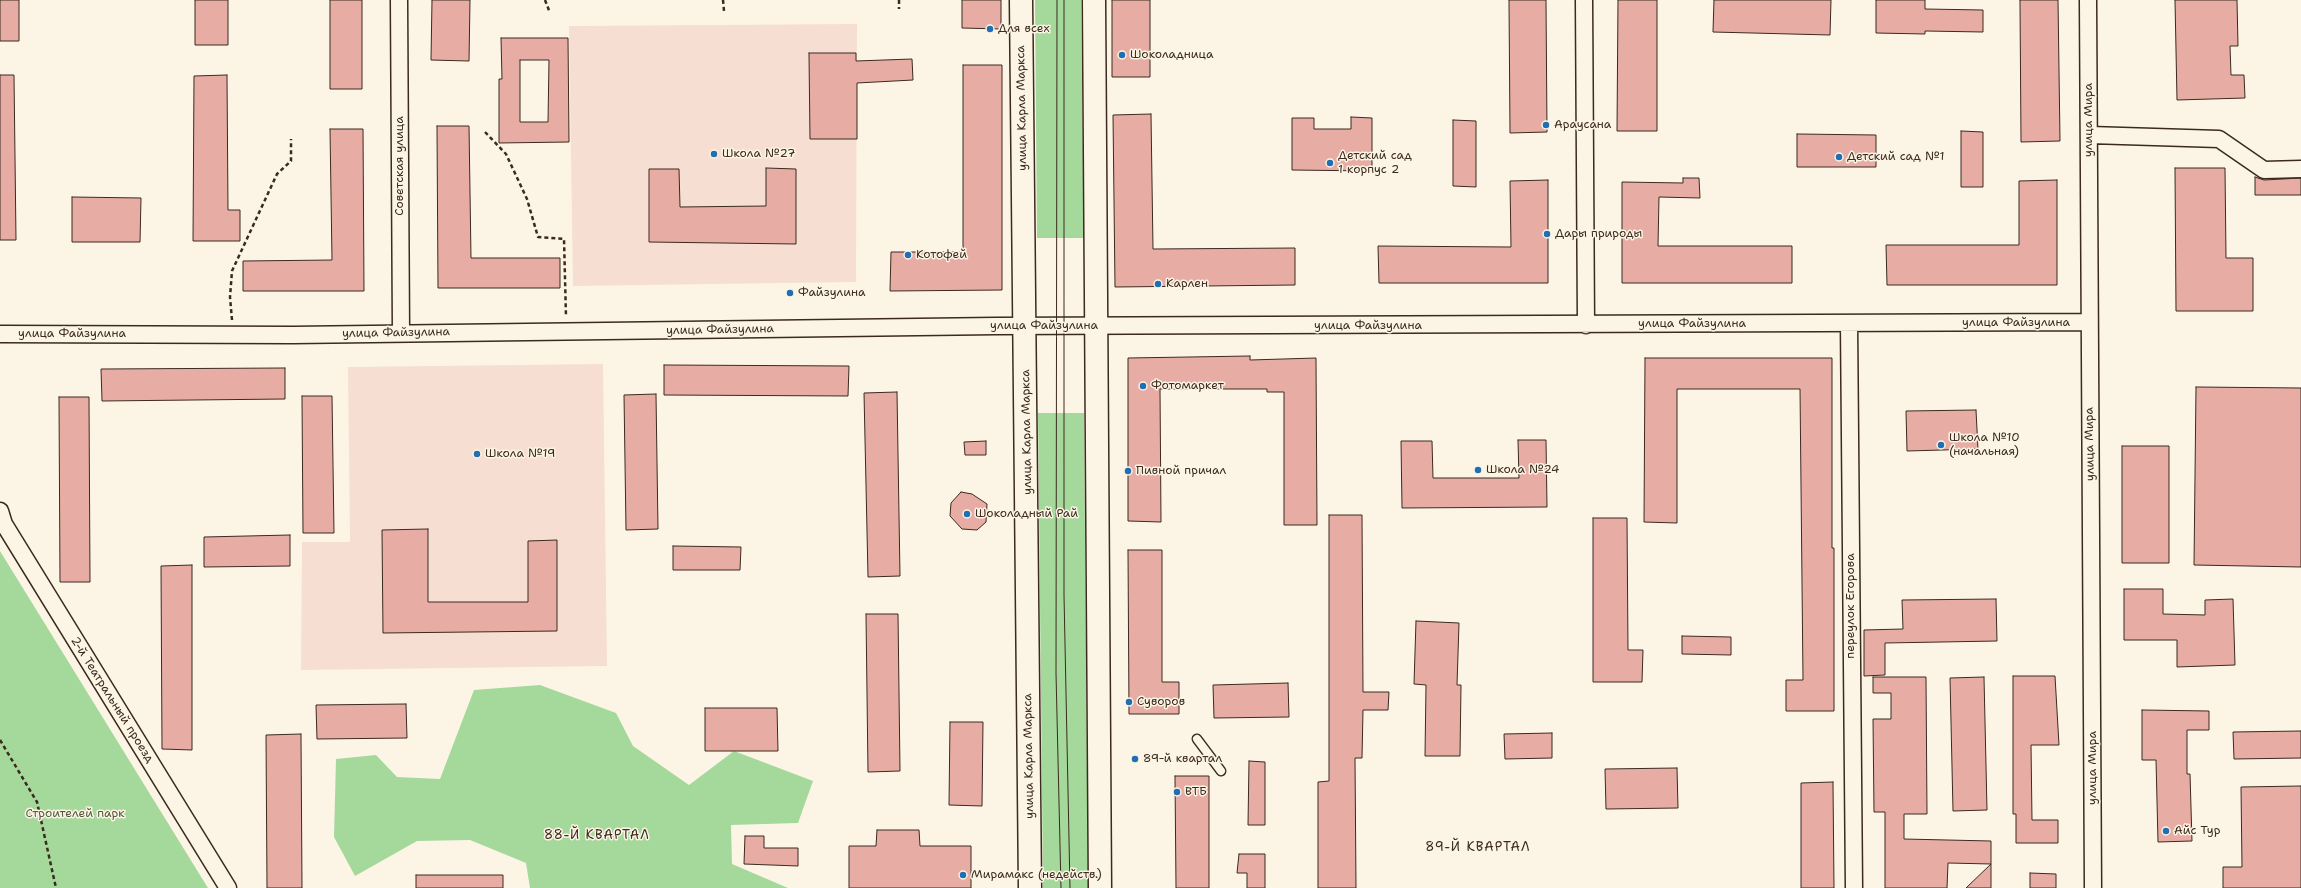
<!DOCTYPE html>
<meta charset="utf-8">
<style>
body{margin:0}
canvas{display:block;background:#fcf5e5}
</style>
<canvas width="2301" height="888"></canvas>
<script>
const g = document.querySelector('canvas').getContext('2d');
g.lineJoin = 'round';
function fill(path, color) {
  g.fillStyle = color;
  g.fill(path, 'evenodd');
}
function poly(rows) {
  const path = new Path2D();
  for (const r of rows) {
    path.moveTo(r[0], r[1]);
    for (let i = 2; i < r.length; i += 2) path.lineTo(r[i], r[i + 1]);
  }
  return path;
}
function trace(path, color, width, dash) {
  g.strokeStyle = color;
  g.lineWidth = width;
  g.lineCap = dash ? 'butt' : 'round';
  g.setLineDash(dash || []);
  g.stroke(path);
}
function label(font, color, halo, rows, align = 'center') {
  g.font = font + ' "Shantell Sans",sans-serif';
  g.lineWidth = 3;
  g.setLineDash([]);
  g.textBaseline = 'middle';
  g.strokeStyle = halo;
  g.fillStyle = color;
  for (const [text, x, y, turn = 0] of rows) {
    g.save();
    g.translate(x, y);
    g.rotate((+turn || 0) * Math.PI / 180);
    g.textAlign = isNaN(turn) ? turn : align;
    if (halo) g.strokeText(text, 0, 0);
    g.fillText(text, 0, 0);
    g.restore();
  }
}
fill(poly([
 [857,24,856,282,573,286,569,26],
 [603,364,607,666,301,670,302,542,350,542,348,367]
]), '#f6dfd2');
fill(poly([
 [1035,0,1081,0,1084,238,1037,238],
 [1038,413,1084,413,1088,888,1043,888],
 [0,551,208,888,0,888],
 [540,685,616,713,633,746,689,785,734,751,813,781,798,823,731,825,732,864,788,888,530,888,526,863,470,840,417,841,355,876,334,837,336,759,376,755,397,777,440,779,474,690]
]), '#a5d99c');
const building = poly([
 [0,0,19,0,19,41,0,41,0,0],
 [195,0,228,0,228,45,195,45,195,0],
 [330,0,362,0,362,89,330,89,330,0],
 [432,0,470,0,469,61,431,60,432,0],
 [962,0,1001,0,1001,29,962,28,962,0],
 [1112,0,1150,0,1150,77,1112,77,1112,0],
 [1509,0,1546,0,1547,132,1510,133,1509,0],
 [1618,0,1657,0,1657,131,1617,131,1618,0],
 [1714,0,1831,0,1830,35,1713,32,1714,0],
 [1876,0,1925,0,1925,9,1983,10,1983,32,1925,31,1925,34,1876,33,1876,0],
 [2020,0,2058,0,2060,141,2021,142,2020,0],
 [2175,0,2237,0,2238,46,2230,46,2231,75,2244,75,2245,98,2177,100,2175,0],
 [501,38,568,38,569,142,499,143,499,79,502,79,501,38],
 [520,60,549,60,548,122,520,122,520,60],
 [809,53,856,53,856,61,912,59,913,80,857,83,857,139,810,139,809,53],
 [963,65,1002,65,1002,290,890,291,891,252,963,252,963,65],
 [0,75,14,75,16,240,0,240,0,75],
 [227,75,228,210,240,210,240,241,193,241,194,76,227,75],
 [1151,114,1153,249,1295,248,1295,285,1115,287,1113,115,1151,114],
 [1351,117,1372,118,1372,171,1292,170,1292,118,1314,118,1314,129,1351,129,1351,117],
 [1453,120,1476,121,1476,187,1453,186,1453,120],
 [437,126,469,126,471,258,560,258,560,288,438,288,437,126],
 [330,129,363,129,364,291,243,291,243,261,332,260,330,129],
 [1961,131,1983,132,1983,187,1961,187,1961,131],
 [1797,134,1876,135,1876,167,1797,167,1797,134],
 [766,168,796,169,796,244,649,242,649,169,679,169,680,207,766,206,766,168],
 [2175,168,2225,168,2226,258,2253,258,2253,311,2176,311,2175,168],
 [2255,177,2264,180,2301,178,2301,195,2255,195,2255,177],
 [1683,178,1699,178,1700,198,1659,197,1658,246,1792,246,1792,283,1622,283,1622,182,1683,183,1683,178],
 [1548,180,1548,283,1379,283,1378,246,1511,247,1510,181,1548,180],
 [2057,180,2057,285,1887,285,1886,245,2019,245,2019,181,2057,180],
 [72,197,141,198,140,242,72,242,72,197],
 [1250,356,1250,360,1316,358,1317,525,1284,525,1284,392,1267,392,1267,389,1160,389,1161,522,1128,521,1128,358,1250,356],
 [1645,358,1832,358,1832,548,1834,548,1834,711,1786,711,1786,680,1803,680,1800,389,1677,389,1677,523,1644,522,1645,358],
 [664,365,849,366,848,396,664,395,664,365],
 [285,368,285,399,102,401,101,369,285,368],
 [2196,387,2301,388,2301,567,2194,565,2196,387],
 [897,392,900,576,868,577,864,393,897,392],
 [656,394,658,529,626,530,624,395,656,394],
 [302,396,332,396,334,533,303,533,302,396],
 [59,397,89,397,90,582,60,582,59,397],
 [1976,410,1978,449,1907,451,1906,411,1976,410],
 [1518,440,1546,440,1547,507,1402,508,1401,441,1432,441,1433,478,1519,478,1518,440],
 [986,441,986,455,965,455,964,442,986,441],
 [2122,446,2169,446,2169,563,2122,563,2122,446],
 [961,492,972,494,987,504,986,522,977,530,962,529,950,516,951,503,961,492],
 [1329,515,1362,515,1363,692,1389,692,1388,710,1363,710,1362,758,1355,758,1356,888,1318,888,1318,782,1329,781,1329,515],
 [1593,518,1627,518,1628,650,1643,650,1642,682,1593,682,1593,518],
 [428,529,428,602,528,602,528,541,557,540,557,631,383,633,382,530,428,529],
 [290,535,290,566,204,567,204,537,290,535],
 [673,546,741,547,740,570,673,570,673,546],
 [1128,550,1162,550,1162,682,1179,682,1179,714,1129,714,1128,550],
 [192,565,192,750,162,749,161,566,192,565],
 [2124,589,2163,589,2163,614,2205,615,2205,600,2233,599,2235,665,2177,667,2177,640,2124,640,2124,589],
 [1996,599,1997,641,1885,643,1885,675,1864,676,1864,630,1903,629,1902,600,1996,599],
 [866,614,898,614,900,771,868,772,866,614],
 [1416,621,1459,623,1457,685,1461,685,1460,756,1425,756,1426,685,1414,684,1416,621],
 [1682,636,1731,637,1731,655,1682,654,1682,636],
 [2013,676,2055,676,2059,745,2031,745,2032,820,2058,820,2058,843,2016,843,2016,814,2013,814,2013,676],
 [1873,677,1926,677,1927,814,1904,814,1904,839,1991,841,1991,888,1966,888,1991,864,1948,863,1947,888,1885,888,1885,812,1874,812,1873,719,1891,719,1891,693,1873,693,1873,677],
 [1984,677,1987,810,1953,811,1950,678,1984,677],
 [1288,683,1289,717,1214,718,1213,685,1288,683],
 [406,704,407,738,317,739,316,705,406,704],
 [705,708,777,708,778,751,705,751,705,708],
 [2142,710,2209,711,2209,730,2187,730,2187,774,2190,774,2192,841,2158,842,2156,760,2142,760,2142,710],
 [950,722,983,722,982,806,949,805,950,722],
 [2301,731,2301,758,2234,759,2233,732,2301,731],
 [1552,733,1552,758,1505,759,1504,734,1552,733],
 [301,734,302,888,267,888,266,735,301,734],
 [1249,761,1265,762,1265,825,1248,825,1249,761],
 [1677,768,1678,808,1606,809,1605,769,1677,768],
 [1175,776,1209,776,1209,888,1176,888,1175,776],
 [1833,782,1834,888,1801,888,1801,783,1833,782],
 [2301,786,2301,888,2223,888,2223,867,2242,867,2241,787,2301,786],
 [877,830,919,830,920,846,971,846,971,888,849,888,849,846,876,846,877,830],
 [745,836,764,836,764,848,798,848,798,866,744,864,745,836],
 [1239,854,1265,854,1265,888,1247,888,1247,873,1237,873,1239,854],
 [2030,873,2056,874,2056,888,2030,888,2030,873],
 [416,875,503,875,503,888,416,888,416,875]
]);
fill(building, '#e7ada4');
trace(building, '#3b2a1e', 1);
const service = poly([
 [1197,739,1221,771]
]);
const minor = poly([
 [399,0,401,332],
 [1584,0,1586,325],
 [2088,0,2093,888],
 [2090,135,2219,139,2264,170,2301,169],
 [1849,323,1854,888],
 [0,334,293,335,996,326,2089,322],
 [0,511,4,524,228,888]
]);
const secondary = poly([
 [1021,0,1030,888],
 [1094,0,1100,888]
]);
trace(service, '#3b2a1e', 11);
trace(minor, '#3b2a1e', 19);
trace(secondary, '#3b2a1e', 25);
trace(poly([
 [545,0,550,13],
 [723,0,724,11],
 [899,0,899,9],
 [485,132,506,154,527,199,538,237,564,239,566,317],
 [232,320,230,297,232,271,277,174,291,161,291,139],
 [0,740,37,802,56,888]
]), '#3b2a1e', 2.5, [4, 3]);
trace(service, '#fcf5e5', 8);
trace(minor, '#fcf5e5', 16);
trace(secondary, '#fcf5e5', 22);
trace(poly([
 [1057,0,1056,673,1061,888],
 [1064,0,1064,595,1070,888]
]), '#3b2a1e', 1);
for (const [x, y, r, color] of [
 [990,29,4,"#1f6fb2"],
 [1122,55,4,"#1f6fb2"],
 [1546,125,4,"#1f6fb2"],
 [714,154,4,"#1f6fb2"],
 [1839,157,4,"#1f6fb2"],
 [1330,163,4,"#1f6fb2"],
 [1547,234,4,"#1f6fb2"],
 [908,255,4,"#1f6fb2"],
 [1158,284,4,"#1f6fb2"],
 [790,293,4,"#1f6fb2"],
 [1143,386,4,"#1f6fb2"],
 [1941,445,4,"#1f6fb2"],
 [477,454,4,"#1f6fb2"],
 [1478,470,4,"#1f6fb2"],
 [1128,471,4,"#1f6fb2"],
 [967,514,4,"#1f6fb2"],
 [1129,702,4,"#1f6fb2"],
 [1135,759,4,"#1f6fb2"],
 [1177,792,4,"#1f6fb2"],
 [2166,831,4,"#1f6fb2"],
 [963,875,4,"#1f6fb2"]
]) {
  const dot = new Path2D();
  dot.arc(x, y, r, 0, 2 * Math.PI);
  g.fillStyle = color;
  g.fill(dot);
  trace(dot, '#fcf5e5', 1.5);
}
label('12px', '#3b2a1e', '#fcf5e5', [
 ["Для всех",998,29],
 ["Шоколадница",1130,55],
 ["Араусана",1554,125],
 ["Школа №27",722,154],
 ["Детский сад",1338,156],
 ["1 корпус 2",1338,170],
 ["Детский сад №1",1847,157],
 ["Дары природы",1555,234],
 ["Котофей",916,255],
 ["Карлен",1166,284],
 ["Файзулина",798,293],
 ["Фотомаркет",1151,386],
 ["Школа №10",1949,438],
 ["(начальная)",1949,452],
 ["Школа №19",485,454],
 ["Школа №24",1486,470],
 ["Пивной причал",1136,471],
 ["Шоколадный Рай",975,514],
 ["Суворов",1137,702],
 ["89-й квартал",1143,759],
 ["ВТБ",1185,792],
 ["Айс Тур",2174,831],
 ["Мирамакс (недейств.)",971,875]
], 'left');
label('12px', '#3b2a1e', '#fcf5e5', [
 ["улица Карла Маркса",1022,108,-91],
 ["улица Мира",2089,120,-90],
 ["Советская улица",400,166,-90],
 ["улица Файзулина",2016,323],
 ["улица Файзулина",1692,324],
 ["улица Файзулина",1044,326],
 ["улица Файзулина",1368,326],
 ["улица Файзулина",720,330,-1],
 ["улица Файзулина",396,333,-1],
 ["улица Файзулина",72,334],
 ["улица Карла Маркса",1027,432,-91],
 ["улица Мира",2090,444,-91],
 ["переулок Егорова",1851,606,-90],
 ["2-й Театральный проезд",112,700,58],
 ["улица Карла Маркса",1029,756,-91],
 ["улица Мира",2093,768,-90]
]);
label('12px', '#56563e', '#fcf5e5', [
 ["Строителей парк",75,814]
]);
g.letterSpacing = '1px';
label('13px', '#3b2a1e', '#fcf5e5', [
 ["88-Й КВАРТАЛ",597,836],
 ["89-Й КВАРТАЛ",1478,848]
]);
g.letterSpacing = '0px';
</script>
